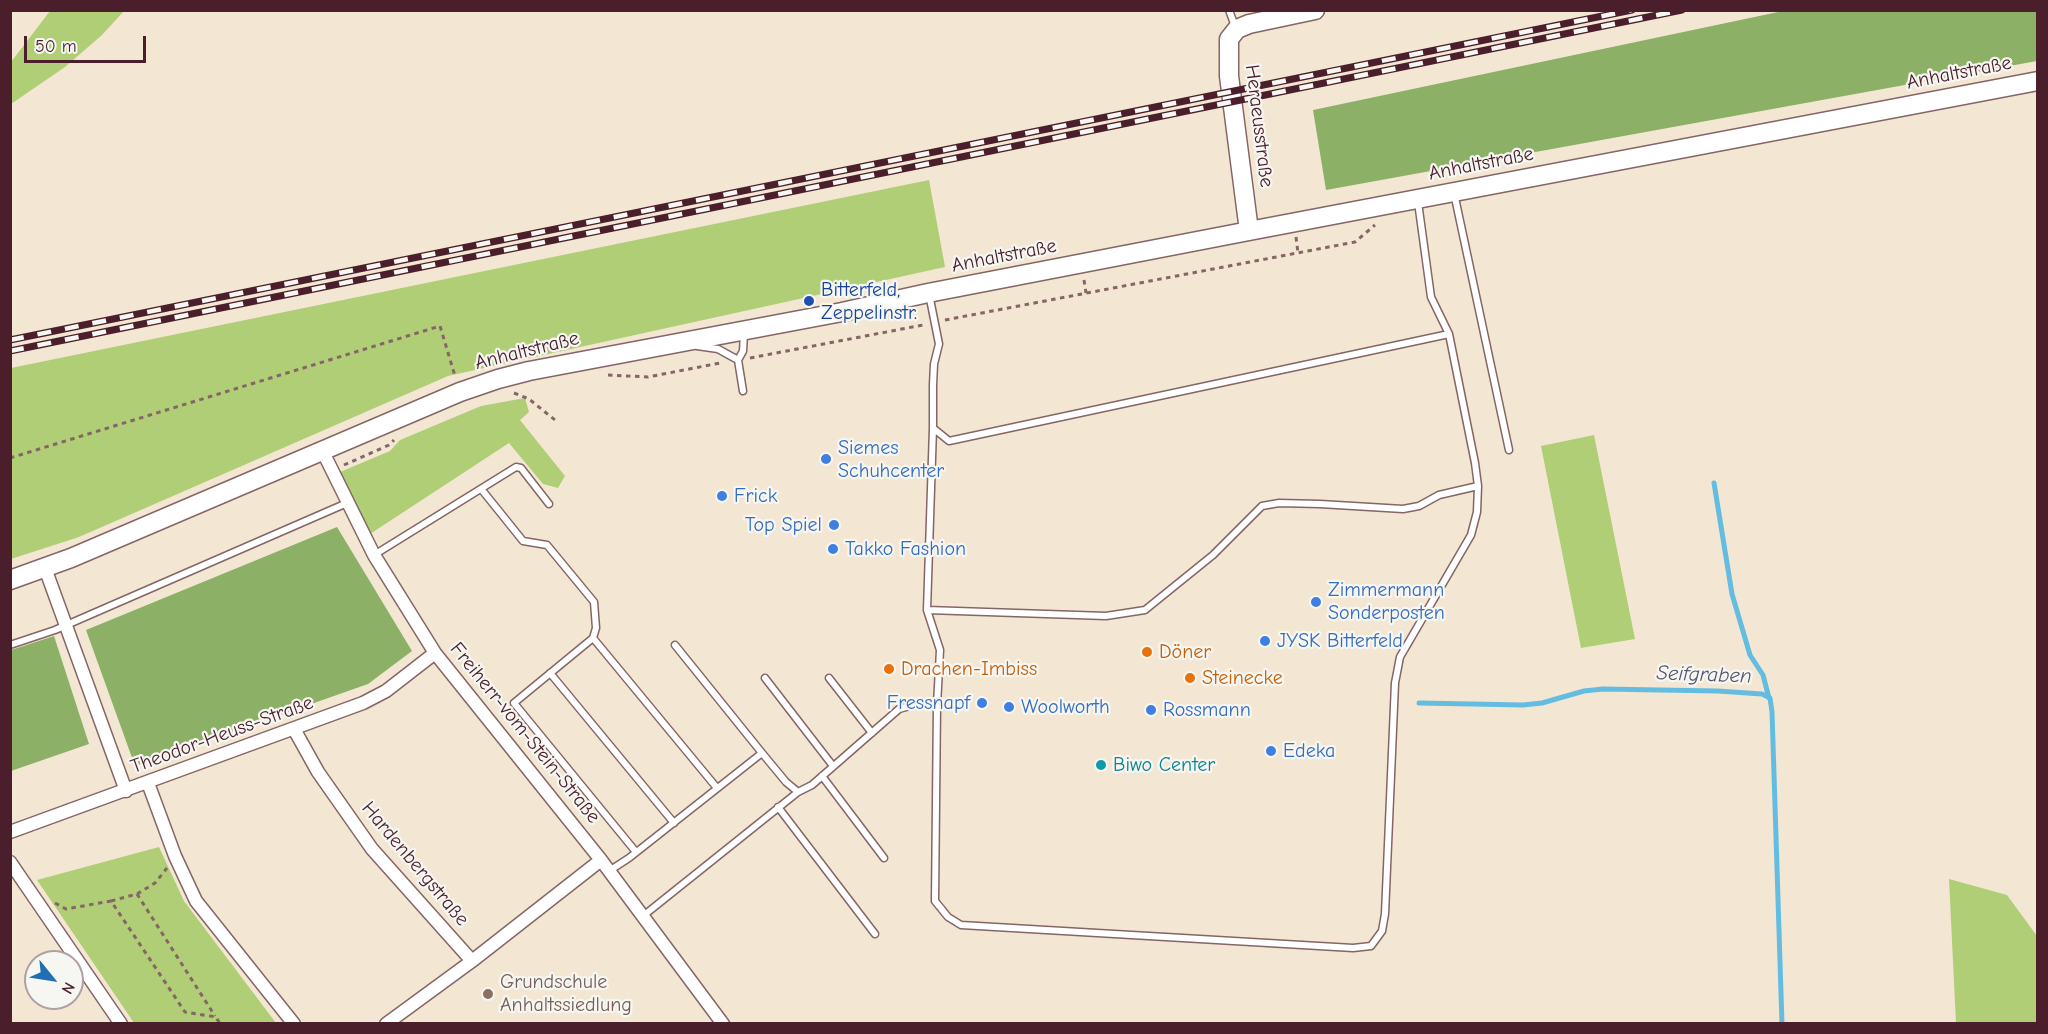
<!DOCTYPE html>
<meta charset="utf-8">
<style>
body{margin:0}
#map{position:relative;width:2048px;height:1034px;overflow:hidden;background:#f3e7d3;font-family:"Comic Neue",sans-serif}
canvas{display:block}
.frame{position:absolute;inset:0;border:12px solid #4a1f2b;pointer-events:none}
.north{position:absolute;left:24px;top:950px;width:60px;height:60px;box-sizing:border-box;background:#f6f6f2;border:2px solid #b1a0a2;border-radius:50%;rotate:120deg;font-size:16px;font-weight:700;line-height:24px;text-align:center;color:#4a1f2b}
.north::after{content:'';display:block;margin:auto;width:21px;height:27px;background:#1f6fb2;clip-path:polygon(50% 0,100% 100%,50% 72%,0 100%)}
.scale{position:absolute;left:24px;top:36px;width:122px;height:27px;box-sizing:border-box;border:3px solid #4a1f2b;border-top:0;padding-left:8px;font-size:18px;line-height:21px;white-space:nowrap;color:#4a1f2b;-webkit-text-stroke:4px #f6f6f2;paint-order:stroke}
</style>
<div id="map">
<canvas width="2048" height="1034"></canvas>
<div class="frame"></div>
<div class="north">N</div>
<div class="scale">50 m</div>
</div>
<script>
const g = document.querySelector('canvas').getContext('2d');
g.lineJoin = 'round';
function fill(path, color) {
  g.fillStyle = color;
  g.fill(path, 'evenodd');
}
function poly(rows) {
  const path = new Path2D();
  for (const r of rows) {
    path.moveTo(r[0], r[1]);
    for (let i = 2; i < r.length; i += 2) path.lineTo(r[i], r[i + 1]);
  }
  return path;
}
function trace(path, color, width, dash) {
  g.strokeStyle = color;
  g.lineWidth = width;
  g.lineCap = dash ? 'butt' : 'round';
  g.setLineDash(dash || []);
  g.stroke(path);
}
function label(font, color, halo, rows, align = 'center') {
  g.font = font + ' "Comic Neue",sans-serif';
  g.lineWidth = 4.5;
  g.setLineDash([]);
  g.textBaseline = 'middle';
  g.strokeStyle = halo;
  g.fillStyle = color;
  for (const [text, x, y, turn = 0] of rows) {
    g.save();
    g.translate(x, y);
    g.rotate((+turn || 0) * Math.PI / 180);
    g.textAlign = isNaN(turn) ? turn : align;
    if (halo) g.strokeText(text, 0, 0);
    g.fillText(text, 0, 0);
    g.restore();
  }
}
fill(poly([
 [50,11,124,11,102,35,65,67,11,104,11,62],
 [929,180,945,267,448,376,79,537,11,559,11,368],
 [525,398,529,412,520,420,565,476,558,488,543,484,509,443,370,534,340,472,390,451,400,440,481,406],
 [1594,435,1635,639,1581,648,1541,446],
 [159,847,184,901,276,1023,134,1023,37,880],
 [1949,879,2007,895,2037,936,2037,1023,1956,1023]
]), '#b0ce75');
fill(poly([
 [1783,11,2037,11,2037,61,1326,190,1313,110],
 [337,527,412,651,368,684,135,766,86,630],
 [54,636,89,744,11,771,11,650]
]), '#8cb166');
trace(poly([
 [1714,483,1732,594,1750,655,1763,675,1769,698],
 [1419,703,1523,705,1542,703,1584,691,1603,689,1718,691,1762,694,1770,698,1772,712,1782,1024]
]), '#64bde1', 5);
const lane = poly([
 [1229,10,1236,29],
 [1454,193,1509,450],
 [929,294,939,344,934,364,933,385,933,428,927,610,940,650,937,705,935,901,948,917,961,925,1353,948,1371,946,1382,931,1385,914,1395,683,1400,657,1471,535,1477,512,1478,486,1475,463,1449,334,1431,297,1418,202],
 [697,346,718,349,738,360],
 [743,391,738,360,743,351,744,333],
 [933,428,949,441,1449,334],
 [482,490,523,541,547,545,594,602,596,628,593,638,514,703,636,852],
 [374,555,516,467,521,468,549,504],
 [927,610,1106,616,1145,610,1213,555,1262,506,1279,503,1320,504,1403,509,1419,506,1439,495,1478,486],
 [593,638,717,788],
 [10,645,55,630,347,503],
 [550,673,674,823],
 [765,678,833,766],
 [829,678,872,733],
 [762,753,786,782,798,792,812,785,899,709,917,704,937,705],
 [822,776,884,858],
 [778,807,875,934],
 [609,871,629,858,762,753,675,645],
 [643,916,798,792]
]);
const street = poly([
 [322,450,374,555,435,653,601,860,723,1024],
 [45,568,126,791],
 [294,729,318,772,372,849,472,961],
 [148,783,175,856,196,901,294,1024],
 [10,832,363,703,386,691,435,653],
 [10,862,121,1024],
 [386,1024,472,961,601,860]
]);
const secondary = poly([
 [1249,231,1229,76,1229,39,1237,29,1249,24,1315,10],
 [10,580,71,558,460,392,498,379,529,371,842,312,928,293,1249,231,2038,81]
]);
trace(lane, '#856566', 9);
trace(street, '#856566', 15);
trace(secondary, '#856566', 21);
trace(poly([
 [1296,237,1298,253],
 [1084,280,1086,293],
 [945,320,1355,242,1375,225],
 [750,358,923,325],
 [608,375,648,377,720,363],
 [514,393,529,399,555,420],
 [10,458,440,326,455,376],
 [344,465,389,445,394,440],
 [137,894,215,1016],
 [111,901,137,894,155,883,167,868],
 [55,903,66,909,111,901,185,1012,216,1017,220,1024]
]), '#856566', 3, [4.5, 4.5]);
trace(lane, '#fff', 6);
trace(street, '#fff', 12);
trace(secondary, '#fff', 18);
const rail = poly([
 [10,340,1632,10],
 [10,351,1682,10]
]);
trace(rail, '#4a1f2b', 7);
trace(rail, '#f6f6f2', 4.5, [14]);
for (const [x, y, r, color] of [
 [809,301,6,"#1a4fb4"],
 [826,459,6,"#3f7fe0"],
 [722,496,6,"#3f7fe0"],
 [834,525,6,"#3f7fe0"],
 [833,549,6,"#3f7fe0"],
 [1316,602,6,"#3f7fe0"],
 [1265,641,6,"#3f7fe0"],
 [1147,652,6,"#e8710a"],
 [889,669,6,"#e8710a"],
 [1190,678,6,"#e8710a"],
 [982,703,6,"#3f7fe0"],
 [1009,707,6,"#3f7fe0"],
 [1151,710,6,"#3f7fe0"],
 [1271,751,6,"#3f7fe0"],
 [1101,765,6,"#0f9aa8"],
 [488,994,6,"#8d6e63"]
]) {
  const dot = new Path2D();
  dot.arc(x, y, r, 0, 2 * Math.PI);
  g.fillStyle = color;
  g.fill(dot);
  trace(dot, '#f6f6f2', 2);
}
label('20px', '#4a1f2b', '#f6f6f2', [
 ["Anhaltstraße",1959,73,-11],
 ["Heraeusstraße",1259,126,83],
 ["Anhaltstraße",1481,164,-11],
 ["Anhaltstraße",1004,256,-11],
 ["Anhaltstraße",527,351,-14],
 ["Freiherr-vom-Stein-Straße",525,733,51],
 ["Theodor-Heuss-Straße",222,735,-20],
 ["Hardenbergstraße",415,864,50]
]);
label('20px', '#164399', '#f6f6f2', [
 ["Bitterfeld,",821,290],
 ["Zeppelinstr.",821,313]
], 'left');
label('20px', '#366cbe', '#f6f6f2', [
 ["Siemes",838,448],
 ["Schuhcenter",838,471],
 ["Frick",734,496],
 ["Top Spiel",822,525,"right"],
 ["Takko Fashion",845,549],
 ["Zimmermann",1328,590],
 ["Sonderposten",1328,613],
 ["JYSK Bitterfeld",1277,641],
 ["Fressnapf",970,703,"right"],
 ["Woolworth",1021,707],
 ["Rossmann",1163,710],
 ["Edeka",1283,751]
], 'left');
label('20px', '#c56008', '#f6f6f2', [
 ["Döner",1159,652],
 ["Drachen-Imbiss",901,669],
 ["Steinecke",1202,678]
], 'left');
label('20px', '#0d838f', '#f6f6f2', [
 ["Biwo Center",1113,765]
], 'left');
label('20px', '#785e54', '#f6f6f2', [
 ["Grundschule",500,982],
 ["Anhaltssiedlung",500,1005]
], 'left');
label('italic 21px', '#53566b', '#f6f6f2', [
 ["Seifgraben",1704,675,2]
]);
</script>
